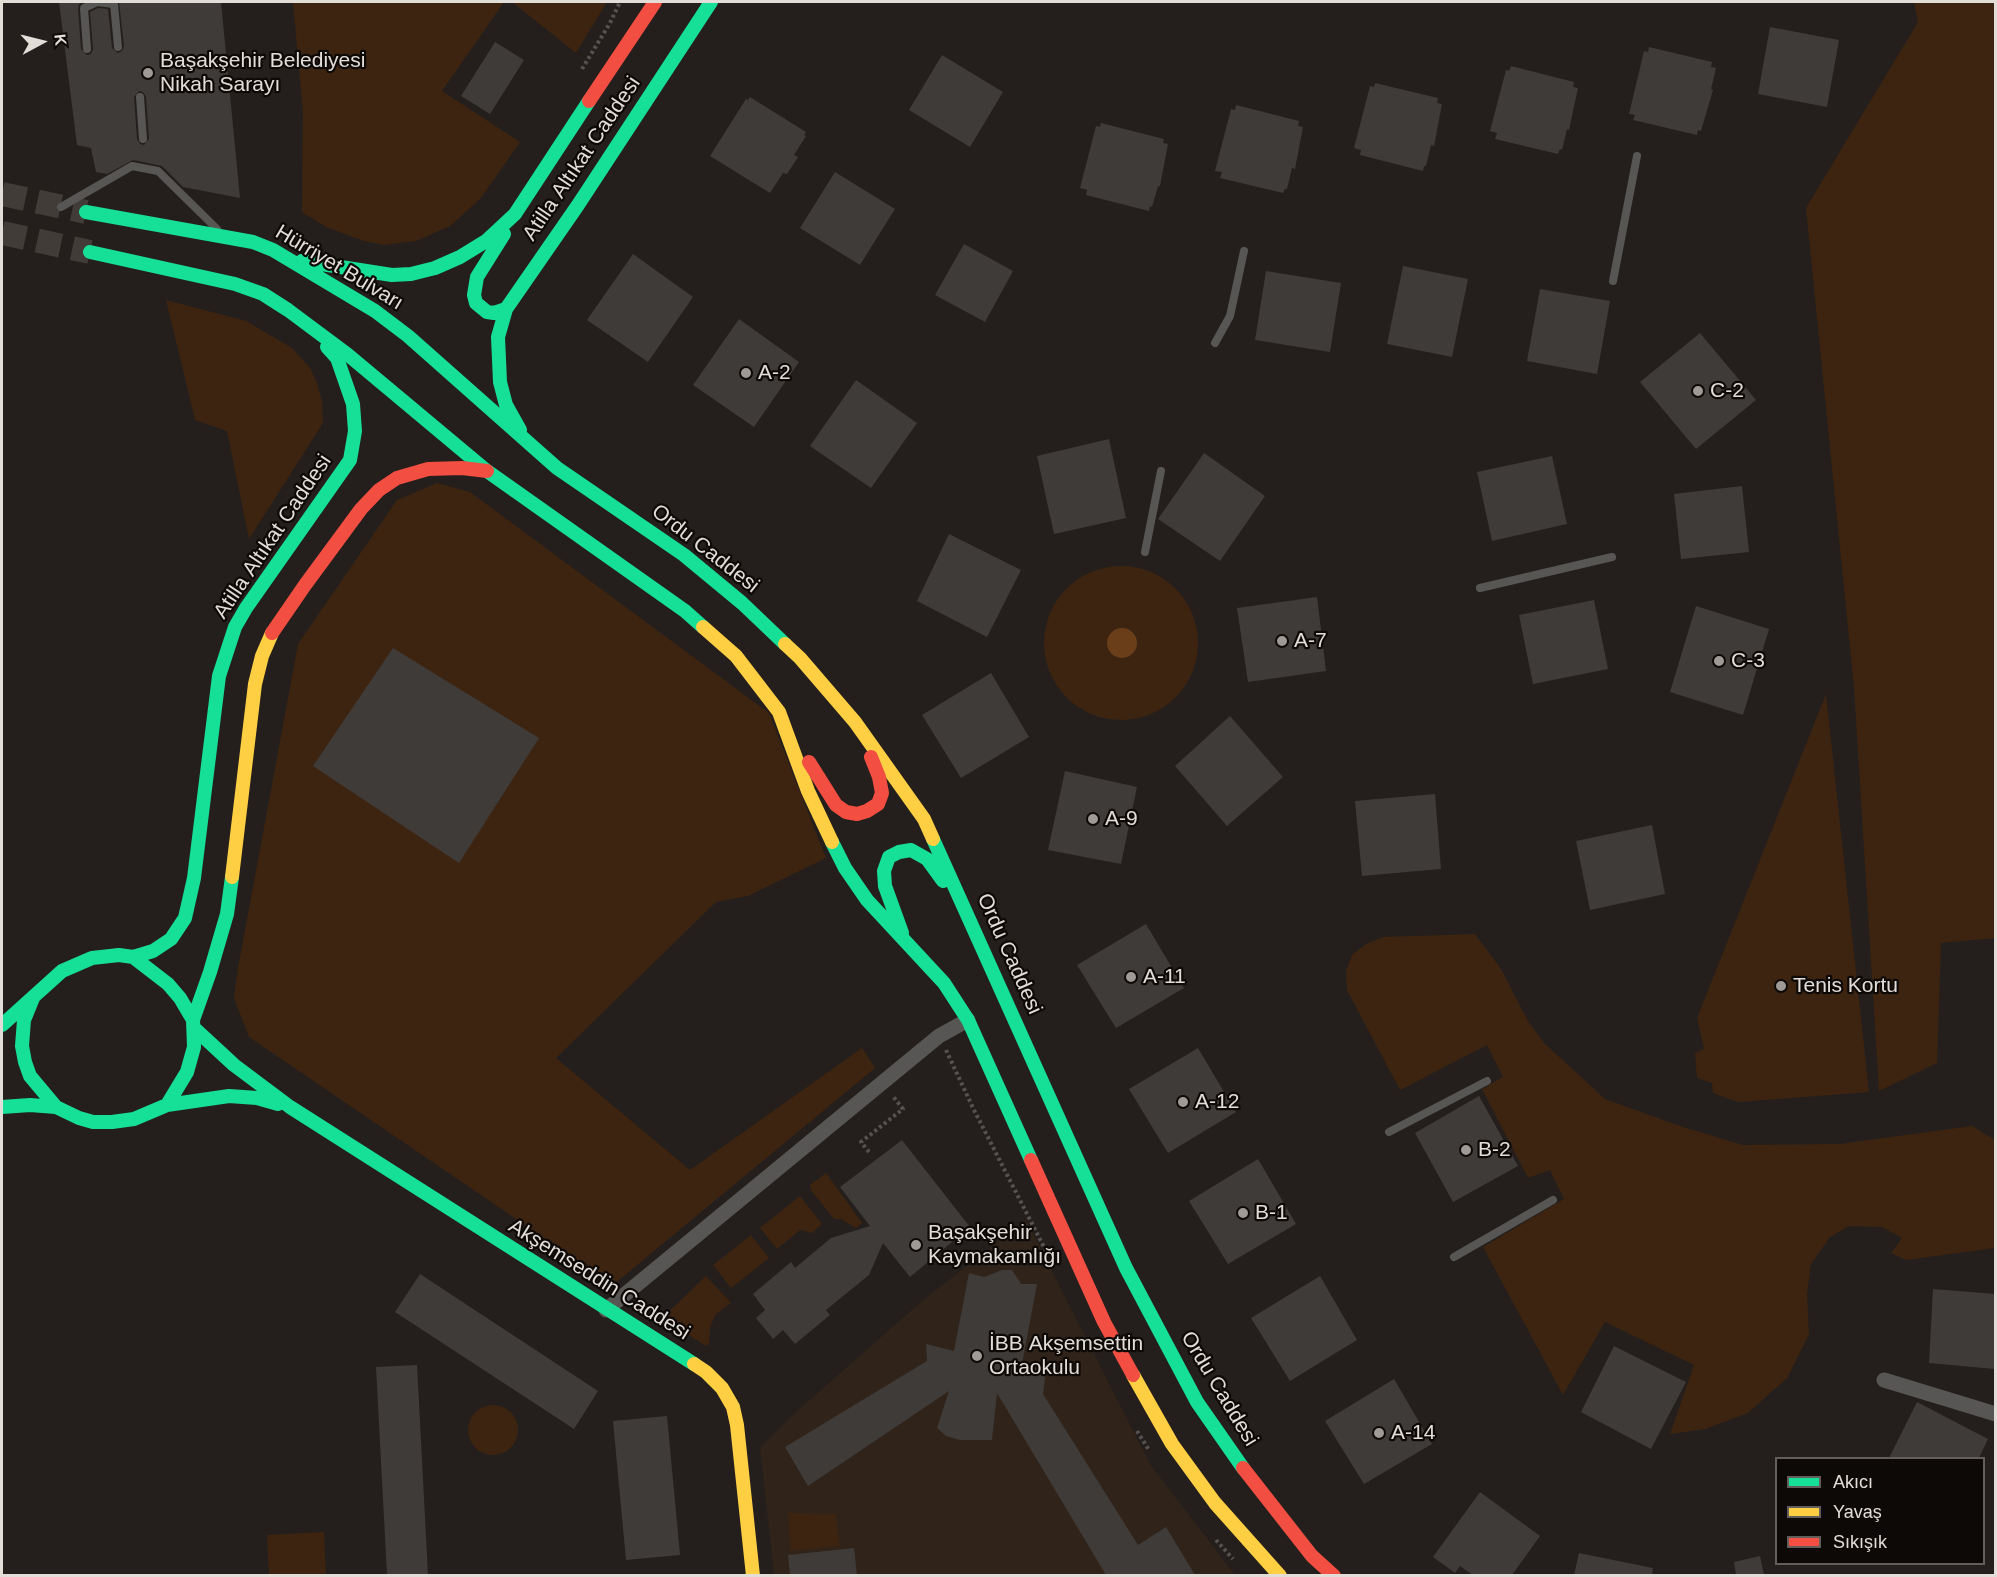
<!DOCTYPE html>
<meta charset="utf-8">
<style>
body{margin:0}
#map{position:relative;width:1997px;height:1577px;overflow:hidden;background:#241f1c;font-family:Arial,sans-serif}
canvas{display:block}
.frame{position:absolute;inset:0;border:3px solid #e3ddd8;pointer-events:none}
.legend{position:absolute;left:1775px;top:1457px;width:210px;height:108px;box-sizing:border-box;background:#0d0907;border:2px solid #635e5b;margin:0;padding:8px 10px;list-style:none;font-size:18px;color:#e3ddd8}
.legend li{display:flex;align-items:center;gap:12px;height:30px}
.legend b{width:30px;border:2px solid #635e5b}
.north{position:absolute;left:12px;top:12px;width:60px;height:60px;-webkit-text-stroke:4px #0d0907;paint-order:stroke;rotate:83deg;font-size:16px;font-weight:700;line-height:24px;text-align:center;color:#e3ddd8}
.north::after{content:'';display:block;margin:auto;width:21px;height:27px;background:#e3ddd8;clip-path:polygon(50% 0,100% 100%,50% 72%,0 100%)}
</style>
<div id="map">
<canvas width="1997" height="1577"></canvas>
<div class="frame"></div>
<ul class="legend">
<li><b style="height:8px;background:#16e098"></b>Akıcı</li>
<li><b style="height:8px;background:#ffcf43"></b>Yavaş</li>
<li><b style="height:8px;background:#f24e42"></b>Sıkışık</li>
</ul>
<div class="north">K</div>
</div>
<script>
const g = document.querySelector('canvas').getContext('2d');
g.lineJoin = 'round';
function fill(path, color) {
  g.fillStyle = color;
  g.fill(path, 'evenodd');
}
function poly(rows) {
  const path = new Path2D();
  for (const r of rows) {
    if (r.length === 3) {
      path.moveTo(r[0] + r[2], r[1]);
      path.arc(r[0], r[1], r[2], 0, 2 * Math.PI);
      continue;
    }
    path.moveTo(r[0], r[1]);
    for (let i = 2; i < r.length; i += 2) path.lineTo(r[i], r[i + 1]);
  }
  return path;
}
function trace(path, color, width, dash) {
  g.strokeStyle = color;
  g.lineWidth = width;
  g.lineCap = dash ? 'butt' : 'round';
  g.setLineDash(dash || []);
  g.stroke(path);
}
function label(font, color, halo, rows, align = 'center') {
  g.font = font + ' Arial,sans-serif';
  g.lineWidth = 4.5;
  g.setLineDash([]);
  g.textBaseline = 'middle';
  g.strokeStyle = halo;
  g.fillStyle = color;
  for (const [text, x, y, turn = 0] of rows) {
    g.save();
    g.translate(x, y);
    g.rotate((+turn || 0) * Math.PI / 180);
    g.textAlign = isNaN(turn) ? turn : align;
    if (halo) g.strokeText(text, 0, 0);
    g.fillText(text, 0, 0);
    g.restore();
  }
}
fill(poly([
 [1026,1220,1150,1464,1235,1575,774,1575,760,1448,796,1412,923,1300]
]), '#30231a');
fill(poly([
 [293,2,504,2,442,91,520,142,481,198,450,226,416,241,384,245,364,241,326,227,302,212,303,112],
 [512,2,607,2,576,53],
 [1914,2,1995,2,1996,938,1941,943,1937,1063,1879,1091,1854,687,1806,208,1918,22],
 [166,300,246,321,292,348,310,368,317,383,322,401,323,423,249,539,227,431,195,420],
 [437,483,470,492,769,713,826,858,748,896,716,902,556,1058,690,1170,862,1048,875,1068,613,1285,249,1037,234,998,238,968,298,644,397,500],
 [1121,643,77],
 [1826,694,1869,1092,1738,1102,1713,1093,1712,1083,1697,1078,1695,1053,1704,1049,1697,1018],
 [1475,934,1501,969,1528,1021,1544,1043,1605,1099,1683,1127,1743,1145,1839,1144,1972,1126,1995,1140,1995,1248,1906,1260,1891,1253,1902,1238,1882,1227,1849,1226,1830,1237,1811,1264,1807,1294,1809,1334,1788,1377,1748,1413,1705,1429,1670,1434,1694,1365,1605,1322,1563,1395,1483,1247,1564,1199,1550,1170,1528,1178,1482,1089,1503,1077,1487,1045,1400,1090,1347,990,1346,971,1352,955,1366,944,1383,937],
 [826,1173,862,1223,856,1228,841,1219,834,1219,811,1190,810,1185],
 [800,1196,822,1224,812,1233,800,1230,777,1249,760,1228],
 [751,1235,769,1258,731,1288,713,1265],
 [706,1276,731,1303,716,1314,710,1327,709,1344,706,1346,662,1318],
 [493,1430,25],
 [788,1513,836,1514,840,1546,791,1551],
 [324,1532,326,1575,269,1575,267,1535]
]), '#3d2411');
fill(poly([
 [1122,643,15]
]), '#693e19');
fill(poly([
 [59,2,84,2,79,4,78,8,81,49,87,55,91,54,93,49,90,12,98,8,108,9,112,48,118,53,122,51,124,46,119,2,221,2,240,198,183,187,162,166,133,160,107,174,96,172,91,148,77,145],
 [139,91,143,92,146,97,149,139,144,145,140,144,137,139,134,97],
 [1770,27,1839,40,1827,107,1758,94],
 [495,42,524,60,490,114,461,96],
 [1649,47,1712,62,1711,67,1716,68,1711,89,1713,90,1701,131,1698,130,1697,135,1633,120,1635,115,1629,114,1644,51,1648,52],
 [942,55,1003,92,970,147,909,110],
 [1511,66,1574,82,1573,87,1578,88,1569,130,1567,129,1562,150,1560,149,1558,154,1495,139,1497,133,1490,131,1506,70,1509,71],
 [1375,83,1438,98,1437,103,1442,104,1434,146,1431,145,1426,166,1424,166,1423,171,1360,155,1361,150,1354,148,1370,86,1374,87],
 [750,97,806,132,804,135,806,136,794,155,798,157,787,174,783,173,770,193,710,156,746,99,748,100],
 [1236,105,1299,121,1298,126,1303,127,1295,169,1292,168,1287,189,1285,189,1283,193,1220,178,1222,172,1215,171,1231,109,1235,110],
 [1101,123,1164,139,1163,143,1168,144,1160,186,1158,186,1152,207,1150,206,1149,211,1086,195,1087,190,1080,188,1096,126,1100,127],
 [835,172,895,209,860,265,800,228],
 [964,244,1013,271,985,322,935,295],
 [633,254,693,297,648,362,587,320],
 [1403,266,1468,279,1452,357,1387,344],
 [1266,271,1341,283,1330,352,1255,340],
 [1540,289,1610,301,1597,374,1527,361],
 [739,319,799,362,754,427,693,385],
 [1700,333,1756,400,1696,449,1640,382],
 [856,380,917,423,871,488,810,446],
 [1109,439,1126,518,1054,534,1037,456],
 [1204,453,1265,496,1220,561,1158,519],
 [1552,456,1567,524,1492,541,1477,472],
 [1742,486,1749,552,1681,559,1674,494],
 [949,534,1021,570,987,637,917,601],
 [1317,597,1326,671,1248,682,1237,608],
 [1594,600,1608,669,1533,684,1519,615],
 [1696,606,1769,629,1743,715,1670,692],
 [393,648,539,738,459,863,313,766],
 [991,673,1029,737,961,778,922,715],
 [1230,716,1283,777,1227,826,1175,766],
 [1065,771,1137,787,1121,864,1048,850],
 [1435,794,1441,869,1362,876,1355,801],
 [1652,825,1665,894,1590,910,1576,841],
 [1146,924,1184,988,1116,1028,1077,965],
 [1198,1048,1236,1112,1168,1153,1129,1089],
 [1479,1096,1518,1166,1453,1202,1415,1133],
 [902,1140,970,1227,910,1277,883,1243,869,1275,826,1310,830,1315,795,1344,783,1330,773,1339,756,1318,765,1310,753,1294,791,1262,795,1268,831,1238,870,1226,840,1187],
 [1258,1159,1296,1224,1228,1264,1189,1201],
 [1002,1270,1012,1270,1021,1284,1037,1284,1022,1364,1046,1371,1043,1394,1138,1545,1166,1527,1195,1575,1106,1575,997,1393,992,1440,960,1440,946,1436,937,1428,949,1391,808,1486,785,1447,927,1361,926,1344,954,1351,969,1273,984,1277],
 [420,1274,598,1391,574,1429,395,1312],
 [1320,1276,1357,1340,1290,1381,1251,1318],
 [1933,1289,1995,1294,1995,1369,1929,1363],
 [1614,1346,1686,1382,1651,1449,1581,1412],
 [417,1365,428,1575,387,1575,376,1367],
 [1394,1379,1432,1444,1364,1484,1325,1421],
 [1917,1402,1988,1439,1979,1458,1889,1458],
 [667,1416,680,1555,626,1560,613,1421],
 [1480,1492,1540,1536,1512,1575,1473,1575,1460,1566,1455,1573,1433,1557],
 [854,1548,857,1575,790,1575,788,1555],
 [1579,1553,1653,1568,1652,1575,1574,1575],
 [1760,1556,1764,1575,1736,1575,1734,1562]
]), '#3f3b39');
trace(poly([
 [2,194,86,212],
 [2,233,90,252]
]), '#413c38', 24, [24, 12]);
trace(poly([
 [582,69,610,23,620,2],
 [946,1050,973,1108,1047,1253],
 [869,1152,861,1142,903,1109,892,1095],
 [1137,1431,1149,1450],
 [1216,1540,1233,1559]
]), '#555251', 4, [3, 3]);
trace(poly([
 [87,49,84,8,97,2,114,4,118,47],
 [140,97,143,139],
 [61,207,132,166,158,171,217,229],
 [1613,281,1637,156],
 [1215,343,1230,316,1244,251],
 [1145,552,1161,471],
 [1480,588,1612,557],
 [1389,1132,1487,1081],
 [1454,1257,1553,1200]
]), '#575654', 8);
trace(poly([
 [606,1310,939,1036,968,1020],
 [1884,1380,1996,1414]
]), '#575654', 15);
trace(poly([
 [86,212,253,242,273,250,375,311,408,336,557,468,684,555,742,603,785,644],
 [504,234,477,277,474,295,476,303,487,312,494,313,506,309],
 [90,252,235,284,263,294,288,310,347,354,487,471,685,611,703,627],
 [302,261,392,275,411,274,435,268,460,257,486,241,515,214,589,101],
 [520,430,506,405,500,382,498,337,506,309,578,205,711,2],
 [933,839,1126,1268,1197,1402,1243,1468],
 [832,842,845,868,867,900,944,983,968,1020,1031,1160],
 [902,933,885,886,884,871,889,857,899,852,911,850,927,859,943,881],
 [133,957,153,951,171,939,185,918,194,878,219,676,235,627,246,608,350,460,355,431,353,404,337,358,327,347],
 [33,998,24,1020,22,1046,25,1062,30,1076,56,1107],
 [2,1025,62,971,92,958,119,955,133,957,168,984,180,998,193,1020],
 [194,1028,234,1065,290,1107,694,1364],
 [167,1105,229,1096,257,1098,278,1104],
 [2,1107,30,1105,56,1107,79,1118,93,1122,112,1122,134,1119,167,1105,187,1072,194,1047,193,1020,210,972,227,914,232,877]
]), '#16e098', 14);
trace(poly([
 [703,627,736,656,779,712,808,791,832,842],
 [785,644,800,658,855,722,924,819,933,839],
 [232,877,255,684,262,656,272,633],
 [694,1364,706,1372,722,1388,733,1407,737,1425,753,1576],
 [1133,1375,1172,1444,1215,1503,1280,1576]
]), '#ffcf43', 14);
trace(poly([
 [589,101,655,2],
 [272,633,305,585,361,509,379,490,397,478,428,469,462,468,487,471],
 [809,762,836,805,846,812,857,814,867,811,878,804,882,793,879,777,871,757],
 [1031,1160,1104,1322,1133,1375],
 [1243,1468,1312,1556,1334,1576]
]), '#f24e42', 14);
for (const [x, y, r, color] of [
 [148,73,6,"#a09a96"],
 [746,373,6,"#a09a96"],
 [1698,391,6,"#a09a96"],
 [1282,641,6,"#a09a96"],
 [1719,661,6,"#a09a96"],
 [1093,819,6,"#a09a96"],
 [1131,977,6,"#a09a96"],
 [1781,986,6,"#a09a96"],
 [1183,1102,6,"#a09a96"],
 [1466,1150,6,"#a09a96"],
 [1243,1213,6,"#a09a96"],
 [916,1245,6,"#a09a96"],
 [977,1356,6,"#a09a96"],
 [1379,1433,6,"#a09a96"]
]) {
  const dot = new Path2D();
  dot.arc(x, y, r, 0, 2 * Math.PI);
  g.fillStyle = color;
  g.fill(dot);
  trace(dot, '#0d0907', 2);
}
label('21px', '#e3ddd8', '#0d0907', [
 ["Başakşehir Belediyesi",160,61],
 ["Nikah Sarayı",160,85],
 ["A-2",758,373],
 ["C-2",1710,391],
 ["A-7",1294,641],
 ["C-3",1731,661],
 ["A-9",1105,819],
 ["A-11",1143,977],
 ["Tenis Kortu",1793,986],
 ["A-12",1195,1102],
 ["B-2",1478,1150],
 ["B-1",1255,1213],
 ["Başakşehir",928,1233],
 ["Kaymakamlığı",928,1257],
 ["İBB Akşemsettin",989,1344],
 ["Ortaokulu",989,1368],
 ["A-14",1391,1433]
], 'left');
label('21px', '#e3ddd8', '#0d0907', [
 ["Atilla Altıkat Caddesi",582,159,-56],
 ["Hürriyet Bulvarı",339,268,31],
 ["Atilla Altıkat Caddesi",273,537,-56],
 ["Ordu Caddesi",705,549,38],
 ["Ordu Caddesi",1009,954,66],
 ["Akşemseddin Caddesi",599,1280,32],
 ["Ordu Caddesi",1219,1389,59]
]);
</script>
